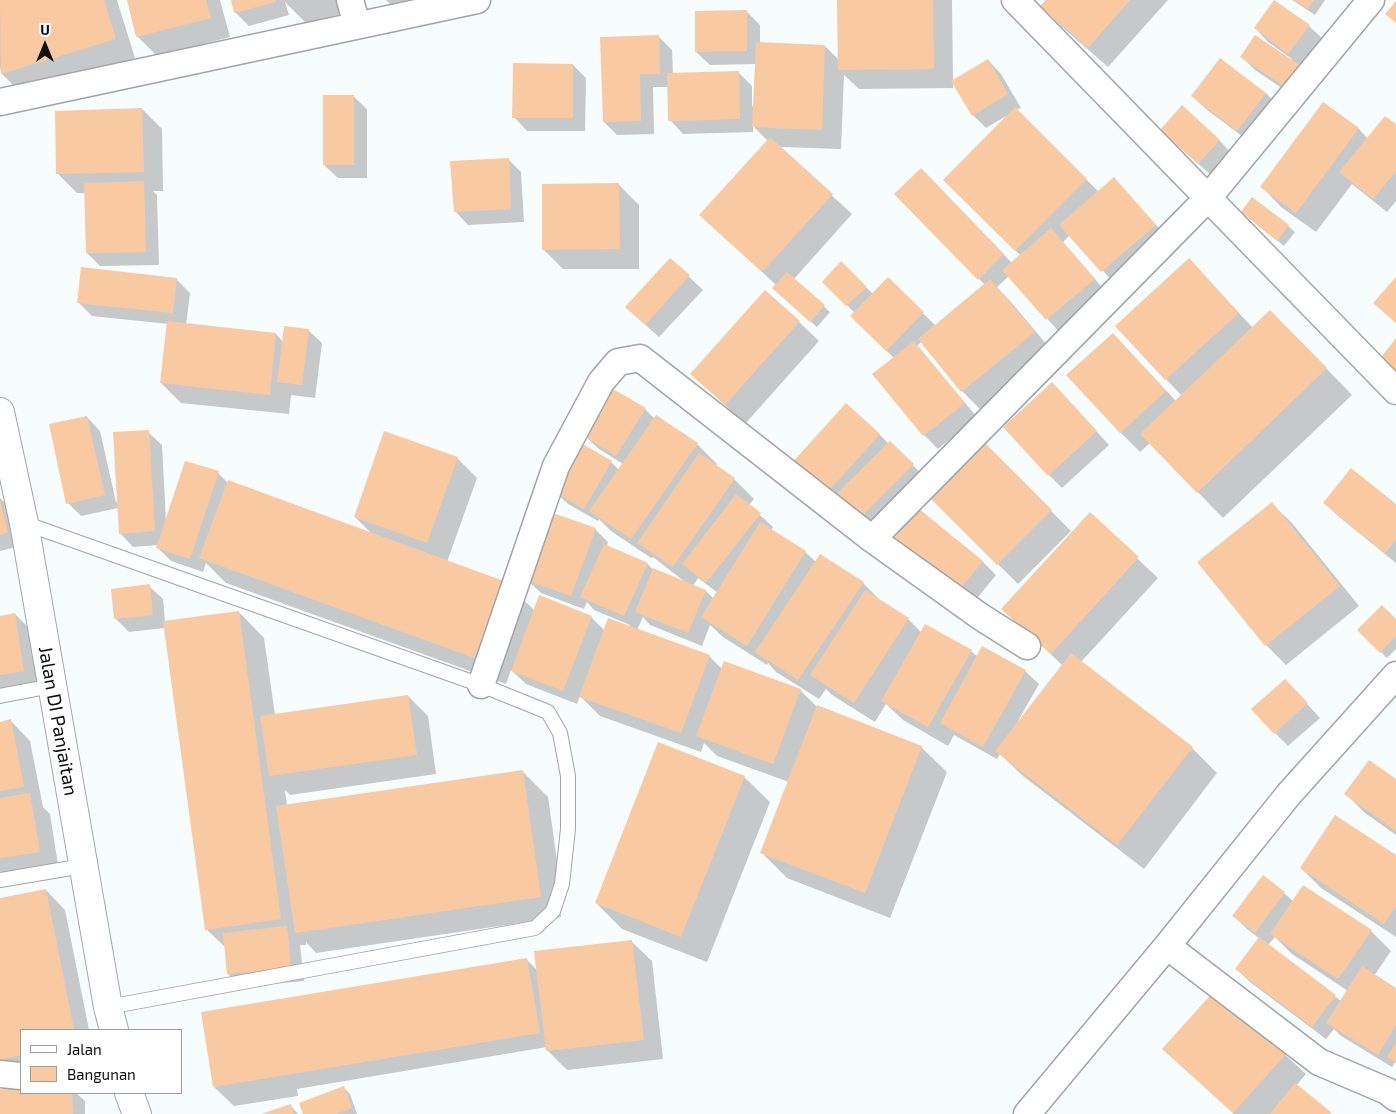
<!DOCTYPE html>
<style>
body{margin:0}
#map{position:relative;width:1396px;height:1114px;overflow:hidden;background:#f7fcfd;font-family:"Exo 2",sans-serif}
canvas{display:block}
.legend{position:absolute;left:20px;top:1029px;width:162px;height:65px;box-sizing:border-box;background:#fff;border:1px solid #9e9e9f;margin:0;padding:6px 9px;list-style:none;font-size:15px;color:#0c0d0e}
.legend li{display:flex;align-items:center;gap:10px;height:25px}
.legend b{width:25px;border:1px solid #9e9e9f}
.north{position:absolute;left:20px;top:20px;width:50px;height:50px;-webkit-text-stroke:4px #fff;paint-order:stroke;rotate:0deg;font-size:14px;font-weight:700;line-height:20px;text-align:center;color:#0c0d0e}
.north::after{content:'';display:block;margin:auto;width:18px;height:22px;background:#0c0d0e;clip-path:polygon(50% 0,100% 100%,50% 72%,0 100%)}
</style>
<div id="map">
<canvas width="1396" height="1114"></canvas>
<ul class="legend">
<li><b style="height:6px;background:#fff"></b>Jalan</li>
<li><b style="height:14px;background:#f9c9a1"></b>Bangunan</li>
</ul>
<div class="north">U</div>
</div>
<script>
const g = document.querySelector('canvas').getContext('2d');
g.lineJoin = 'round';
function fill(path, color) {
  g.fillStyle = color;
  g.fill(path, 'evenodd');
}
function poly(rows) {
  const path = new Path2D();
  for (const r of rows) {
    path.moveTo(r[0], r[1]);
    for (let i = 2; i < r.length; i += 2) path.lineTo(r[i], r[i + 1]);
  }
  return path;
}
function trace(path, color, width, dash) {
  g.strokeStyle = color;
  g.lineWidth = width;
  g.lineCap = dash ? 'butt' : 'round';
  g.setLineDash(dash || []);
  g.stroke(path);
}
function label(font, color, halo, rows, align = 'center') {
  g.font = font + ' "Exo 2",sans-serif';
  g.lineWidth = 5;
  g.setLineDash([]);
  g.textBaseline = 'middle';
  g.strokeStyle = halo;
  g.fillStyle = color;
  for (const [text, x, y, turn = 0] of rows) {
    g.save();
    g.translate(x, y);
    g.rotate((+turn || 0) * Math.PI / 180);
    g.textAlign = isNaN(turn) ? turn : align;
    if (halo) g.strokeText(text, 0, 0);
    g.fillText(text, 0, 0);
    g.restore();
  }
}
fill(poly([
 [0,0,117,0,135,58,22,94,2,74,0,68],
 [128,0,220,0,230,37,157,56,137,36],
 [232,0,350,0,353,11,306,23,285,2,289,15,249,26,235,12],
 [386,0,440,0,398,12],
 [838,0,952,0,953,81,988,60,1001,74,1021,108,1016,110,1099,192,1114,179,1169,239,1116,285,1070,235,1063,242,1107,293,1060,333,1009,276,997,287,1010,301,1053,352,982,411,962,391,922,341,917,346,977,417,938,449,924,435,874,374,894,358,851,316,855,313,823,282,841,263,873,294,888,279,936,326,985,285,896,194,921,170,1012,263,1021,256,945,180,1008,115,986,128,973,115,953,83,953,88,859,89,844,75,841,149,779,147,852,214,794,279,830,312,817,327,780,294,776,285,701,215,768,141,753,126,753,132,683,134,670,120,668,87,653,87,654,134,617,135,604,122,659,37,672,50,673,74,738,72,752,86,752,106,754,106,756,64,710,65,696,52,746,11,760,25,760,43,825,46,839,60],
 [1047,0,1168,0,1108,67,1061,26,1042,6],
 [1292,0,1325,0,1315,15],
 [1275,1,1309,26,1323,39,1301,101,1255,70,1242,57,1291,61,1292,59,1268,42,1255,28],
 [573,65,586,78,585,131,527,131,514,117],
 [1266,93,1279,107,1251,143,1206,109,1192,96],
 [353,96,367,109,367,178,338,178,324,165],
 [1324,103,1359,129,1368,139,1396,126,1396,201,1387,212,1352,184,1316,232,1281,207,1262,187],
 [142,109,162,129,163,191,153,191,157,195,159,265,100,266,87,253,85,193,77,193,57,173],
 [1219,140,1232,154,1212,176,1175,143],
 [508,159,521,172,524,222,468,225,455,211],
 [619,185,639,205,639,269,563,269,543,249],
 [1242,212,1288,226,1295,232,1284,246],
 [670,259,703,290,659,337,640,320],
 [1189,260,1253,328,1296,337,1352,395,1223,518,1150,443,1140,452,1120,432,1113,334,1176,401,1182,396,1166,379],
 [176,279,190,293,186,325,276,334,283,342,308,330,322,343,315,398,291,395,289,414,181,403,161,383,168,324,92,316,78,302],
 [799,322,819,341,745,424,692,374],
 [1065,397,1109,445,1062,488,1049,475],
 [645,409,655,419,697,444,717,464,716,466,734,479,754,499,749,505,773,527,771,530,805,552,816,562,863,583,883,603,908,619,922,633,971,651,978,657,1025,671,1039,684,1018,721,1020,722,1063,666,1003,609,1090,514,1158,578,1081,662,1192,748,1217,773,1144,869,1023,776,1000,754,997,759,954,735,948,746,903,720,886,704,875,722,832,695,826,689,819,699,776,672,768,663,767,665,723,637,710,625,702,646,650,625,643,617,637,630,709,656,722,669,800,690,818,708,921,747,947,772,890,918,787,878,761,852,789,782,717,756,704,743,701,752,600,716,580,696,577,704,526,684,511,670,506,684,226,583,206,563,203,572,171,561,158,548,158,545,133,547,120,533,118,508,81,516,68,503,87,417,100,431,116,502,118,502,148,432,162,445,166,521,218,473,228,483,372,534,355,517,457,458,477,478,447,562,508,584,535,611,591,617,605,631,629,627,630,625,594,610,587,602,584,609,541,593,527,580,595,529,608,542,607,546,648,564,653,570,685,582,653,557,651,558,611,531,599,519,598,521,568,504,554,491,611,462,619,470,623,464,599,449,585,436],
 [698,578,718,593,714,599,706,591,693,586],
 [879,434,889,444,890,443,926,478,871,533,805,478],
 [983,443,1071,531,1018,584,929,496],
 [0,498,13,511,21,546,0,551],
 [1325,503,1396,505,1396,563,1338,516],
 [1272,504,1292,523,1359,606,1286,665,1266,645,1199,563],
 [919,510,983,562,996,575,970,607],
 [149,586,163,599,165,622,239,612,264,638,275,715,408,696,428,716,436,774,290,795,285,790,287,806,522,771,548,797,560,882,556,883,561,917,316,953,306,942,306,945,300,945,304,981,242,987,228,974,226,948,206,929,165,628,129,632,115,618],
 [15,614,35,634,44,691,0,698,0,617],
 [1396,620,1396,649,1387,658,1359,630],
 [1298,694,1320,718,1288,746,1275,733],
 [11,721,30,741,43,807,50,814,59,871,0,881,0,723],
 [744,777,770,802,707,962,622,929,596,903],
 [1396,781,1396,835,1365,813,1346,794],
 [1396,856,1396,937,1321,888,1301,868],
 [46,890,65,910,89,1030,21,1030,21,1079,0,1063,0,899],
 [1284,893,1293,901,1371,931,1391,951,1374,976,1396,989,1396,1064,1395,1062,1392,1067,1341,1036,1334,1029,1326,1039,1250,982,1237,969,1260,939,1247,929,1234,916],
 [1275,937,1292,954,1348,991,1341,1001,1268,945],
 [632,942,652,961,663,1059,567,1070,547,1050,547,1047,297,1089,298,1096,234,1106,214,1087,526,959,538,971],
 [1216,991,1306,1074,1296,1086,1331,1114,1234,1114,1164,1049],
 [344,1088,350,1094,357,1114,304,1114],
 [21,1089,21,1093,76,1093,85,1101,85,1114,0,1114,0,1090],
 [291,1106,298,1114,264,1114]
]), '#0003');
fill(poly([
 [0,0,104,0,116,39,1,74],
 [127,0,206,0,211,18,136,37],
 [231,0,276,0,276,2,234,13],
 [837,0,933,0,934,69,838,70],
 [1046,0,1130,0,1088,48,1040,6],
 [1274,0,1310,25,1288,54,1254,28],
 [1294,0,1314,0,1308,9],
 [1396,1,1396,23,1385,14],
 [747,10,747,51,695,52,695,11],
 [659,35,660,74,640,74,641,121,603,122,600,37],
 [1255,35,1301,66,1287,88,1240,57],
 [756,42,825,45,822,130,752,127],
 [1220,58,1266,93,1237,131,1191,96],
 [988,59,1008,94,972,116,951,81],
 [513,63,573,64,573,118,512,118],
 [739,71,740,119,668,121,667,73],
 [323,95,354,95,354,165,323,165],
 [1323,102,1359,128,1296,213,1260,187],
 [1182,105,1220,140,1198,164,1160,130],
 [1015,107,1087,179,1015,251,943,180],
 [142,108,144,172,56,174,55,111],
 [1385,116,1396,124,1396,171,1373,199,1339,172],
 [770,137,833,194,762,272,699,215],
 [509,158,511,209,454,212,450,161],
 [921,168,1004,254,978,280,894,194],
 [1114,177,1156,225,1101,272,1059,225],
 [144,181,146,252,86,253,84,183],
 [619,183,620,249,542,250,542,184],
 [1252,197,1289,225,1277,241,1241,212],
 [1051,228,1095,279,1046,320,1002,270],
 [670,258,690,275,645,325,625,307],
 [1189,258,1239,313,1165,380,1115,326],
 [841,261,867,287,846,306,822,282],
 [81,267,177,278,173,313,77,303],
 [787,272,825,305,810,322,772,288],
 [888,277,924,312,886,351,850,316],
 [1396,277,1396,323,1373,303],
 [990,279,1035,332,961,392,918,339],
 [765,290,800,321,725,405,690,374],
 [1270,310,1327,368,1197,493,1140,434],
 [167,321,276,333,270,395,160,383],
 [284,326,309,329,302,385,277,382],
 [1113,333,1166,391,1120,433,1066,375],
 [1396,338,1396,373,1379,360],
 [914,341,965,403,923,436,872,374],
 [1052,382,1097,431,1048,476,1003,427],
 [613,389,646,408,616,456,584,436],
 [846,403,880,434,824,496,790,465],
 [656,415,698,443,631,539,589,511],
 [87,416,105,495,66,504,49,424],
 [149,430,155,531,119,534,113,432],
 [384,431,458,457,427,543,354,517],
 [890,441,914,464,857,521,833,497],
 [983,441,1052,510,997,565,928,496],
 [581,443,612,461,584,509,553,491],
 [699,453,735,478,673,567,637,543],
 [185,461,219,471,190,559,156,548],
 [1351,468,1396,504,1396,540,1385,553,1323,503],
 [228,480,509,583,480,660,199,558],
 [736,494,761,513,706,583,682,564],
 [0,499,8,533,0,535],
 [1272,502,1340,586,1265,646,1197,562],
 [918,508,983,561,956,594,891,542],
 [550,512,596,528,571,596,526,580],
 [1090,512,1139,557,1051,654,1001,609],
 [760,522,806,551,747,646,701,617],
 [604,544,648,563,624,616,580,597],
 [820,554,864,582,798,680,755,652],
 [653,568,706,590,688,633,635,612],
 [150,584,153,615,114,619,111,589],
 [865,590,909,618,854,703,810,675],
 [539,595,592,616,563,691,511,671],
 [1382,605,1396,619,1396,636,1380,653,1357,630],
 [239,611,281,919,205,930,163,621],
 [15,613,24,671,0,675,0,616],
 [608,618,710,655,681,733,579,697],
 [925,624,972,650,928,727,881,701],
 [982,646,1026,670,983,747,940,723],
 [1071,653,1193,747,1117,845,995,751],
 [724,661,801,689,773,764,696,736],
 [1285,679,1308,703,1274,734,1251,709],
 [408,695,417,755,269,776,260,716],
 [817,705,922,746,865,893,760,853],
 [11,719,24,787,0,791,0,722],
 [658,742,745,776,681,937,595,903],
 [1369,760,1396,779,1396,831,1344,794],
 [523,770,541,897,295,933,276,806],
 [30,793,40,852,0,858,0,798],
 [1335,815,1396,855,1396,906,1384,924,1300,868],
 [1263,875,1285,892,1255,933,1232,916],
 [1303,885,1372,930,1338,979,1270,934],
 [46,889,74,1030,21,1030,21,1055,0,1060,0,898],
 [287,926,291,967,227,974,223,933],
 [1259,937,1336,995,1312,1027,1235,969],
 [632,940,644,1040,546,1051,534,951],
 [527,958,540,1033,213,1087,201,1012],
 [1362,966,1396,988,1396,1025,1378,1055,1326,1023],
 [1216,989,1287,1053,1233,1113,1162,1049],
 [1396,1042,1396,1062,1387,1057],
 [1295,1083,1331,1112,1330,1114,1270,1114],
 [344,1086,352,1108,336,1114,303,1114,299,1103],
 [21,1088,21,1093,72,1093,73,1114,0,1114,0,1089],
 [291,1104,294,1114,261,1114]
]), '#f9c9a1');
const service = poly([
 [24,523,481,685,548,712,560,733,568,776,568,829,562,884,553,911,535,928,108,1007],
 [0,696,52,686],
 [0,880,83,866]
]);
const minor = poly([
 [350,0,357,25],
 [1015,0,1396,391],
 [0,102,477,0],
 [872,539,1208,198,1371,0],
 [481,685,556,466,601,382,618,362,640,358,872,539,981,617,1027,646],
 [1167,946,1319,1062,1387,1091,1396,1098],
 [0,1074,21,1076],
 [1027,1114,1167,946,1289,794,1396,675]
]);
const tertiary = poly([
 [0,412,24,523,108,1007,114,1030],
 [129,1093,137,1114]
]);
trace(service, '#a1a5a7', 16);
trace(minor, '#a1a5a7', 29);
trace(tertiary, '#a1a5a7', 30);
trace(service, '#fff', 14);
trace(minor, '#fff', 26);
trace(tertiary, '#fff', 28);
label('19px', '#0c0d0e', '#fff', [
 ["Jalan DI Panjaitan",58,721,80]
]);
</script>
